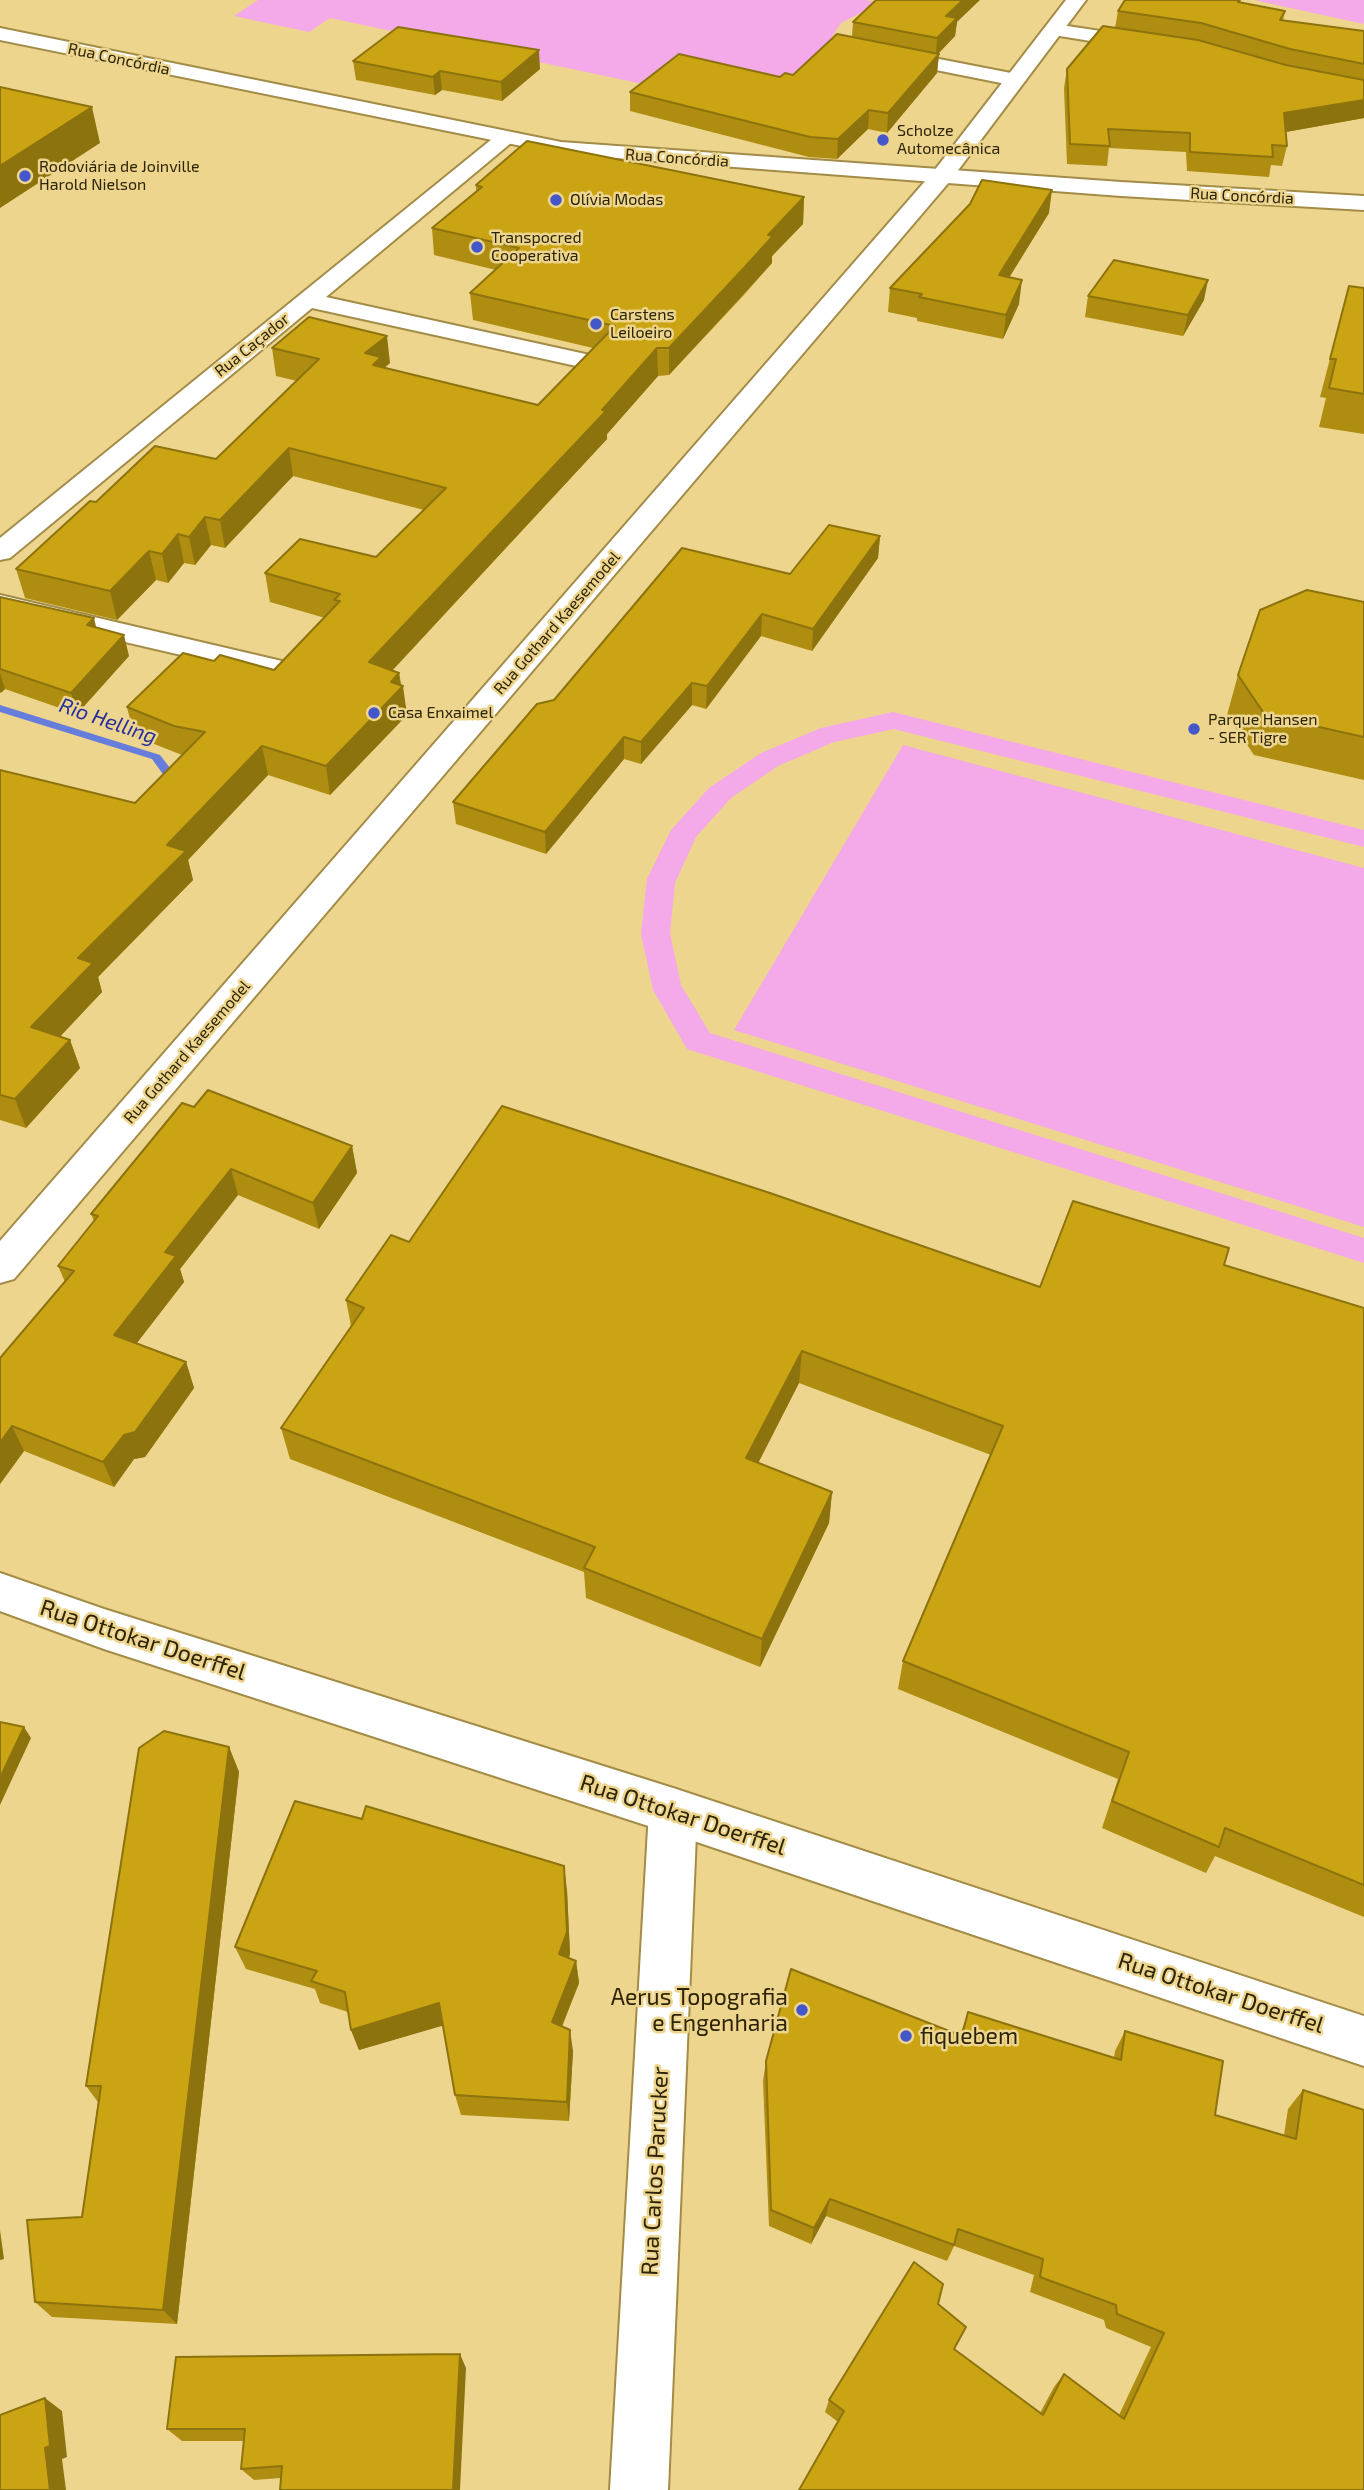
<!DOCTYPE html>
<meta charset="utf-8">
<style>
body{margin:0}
canvas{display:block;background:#edd58e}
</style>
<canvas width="1364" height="2490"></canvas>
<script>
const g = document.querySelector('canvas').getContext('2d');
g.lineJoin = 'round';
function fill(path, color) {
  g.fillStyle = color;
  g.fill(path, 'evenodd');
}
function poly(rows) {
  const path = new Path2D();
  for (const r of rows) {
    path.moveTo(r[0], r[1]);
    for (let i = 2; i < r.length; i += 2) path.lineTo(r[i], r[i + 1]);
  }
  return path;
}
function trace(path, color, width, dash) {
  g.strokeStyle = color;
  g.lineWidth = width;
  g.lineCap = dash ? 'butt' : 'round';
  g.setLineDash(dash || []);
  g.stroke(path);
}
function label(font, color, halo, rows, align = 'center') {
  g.font = font + ' "Exo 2",sans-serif';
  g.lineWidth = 5;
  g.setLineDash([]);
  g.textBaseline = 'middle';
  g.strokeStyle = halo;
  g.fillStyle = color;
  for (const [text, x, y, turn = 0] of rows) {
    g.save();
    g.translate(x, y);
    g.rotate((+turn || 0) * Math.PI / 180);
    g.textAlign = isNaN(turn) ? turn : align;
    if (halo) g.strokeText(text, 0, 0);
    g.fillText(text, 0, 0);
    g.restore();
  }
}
fill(poly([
 [258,0,865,0,880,3,841,23,828,43,788,83,643,84,330,18,309,32,234,16],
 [1254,0,1364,0,1364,24],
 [893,712,1364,830,1364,847,894,729,834,742,778,766,731,798,696,837,675,883,670,933,681,985,710,1033,1364,1238,1364,1263,687,1049,653,990,641,934,647,879,671,830,709,788,761,753,821,728],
 [903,745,1364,868,1364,1227,734,1030]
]), '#f4a9e9');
fill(poly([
 [0,705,160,755,183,785,181,788,173,788,152,759,0,712,0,705]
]), '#667ddc');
const minor = poly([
 [1054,24,1147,38,1157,44,1147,50,1047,34,1044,30,1047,26,1054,24],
 [888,49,1016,74,1026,80,1016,86,881,59,878,55,888,49],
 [504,133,511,135,515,139,511,143,326,297,599,357,602,362,599,367,590,369,312,308,10,558,0,560,0,538,497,135,504,133],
 [0,595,286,662,291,668,286,674,276,677,0,613,0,595],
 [673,1788,690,1795,697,1811,668,2490,610,2490,649,1811,656,1795,673,1788]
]);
const tertiary = poly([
 [0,28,561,142,1121,182,1364,196,1364,210,1121,196,561,154,0,40,0,28]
]);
const primary = poly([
 [1066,0,1086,0,950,181,14,1279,0,1283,0,1241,934,171,1066,0],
 [0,1573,104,1609,673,1788,1364,2016,1364,2066,673,1834,104,1649,0,1611,0,1573]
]);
trace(minor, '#a38c47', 4);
trace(tertiary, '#a38c47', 4);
trace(primary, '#a38c47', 4);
fill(minor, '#fff');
fill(tertiary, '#fff');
fill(primary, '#fff');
fill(poly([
 [1241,3,1285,11,1283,20,1364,31,1364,118,1286,132,1287,146,1282,166,1271,165,1269,177,1187,171,1186,152,1109,148,1107,166,1067,164,1064,88,1067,69,1115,28,1118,11],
 [853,22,957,22,955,36,938,54,939,54,937,73,887,133,868,129,837,159,809,157,630,111,630,92,780,77,793,75,852,37],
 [353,61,540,69,502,101,442,90,435,95,356,80],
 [476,185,804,197,803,224,772,256,772,263,743,296,669,375,658,376,607,434,607,439,392,671,399,673,407,715,330,795,268,775,188,860,193,880,98,977,102,992,60,1036,70,1040,80,1068,26,1128,0,1120,0,770,135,803,182,755,134,736,127,707,214,661,274,670,325,618,270,602,265,573,376,557,424,510,293,476,225,548,211,545,195,565,184,563,168,583,156,580,117,620,25,598,16,569,96,502,216,459,297,381,276,376,272,348,390,363,384,368,538,405,593,348,473,320,470,293,496,270,434,255,432,228,476,191],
 [1049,213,1009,277,1019,304,1003,339,917,321,917,318,888,312,890,288],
 [1349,286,1364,288,1364,434,1319,427,1326,398,1320,397],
 [1088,296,1204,300,1183,336,1085,317],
 [880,536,878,558,812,651,761,636,706,709,692,705,641,764,624,759,546,854,456,824,453,802,554,700,790,574],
 [0,597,96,627,129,656,77,714,5,689,0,693],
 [1364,602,1364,780,1254,755,1227,715,1238,675],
 [194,1107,352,1146,357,1173,319,1229,238,1195,180,1269,184,1282,136,1344,186,1362,194,1388,145,1457,134,1459,114,1487,24,1451,0,1484,0,1358,65,1282,58,1266,94,1221,91,1214],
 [409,1242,1040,1287,1224,1265,1364,1308,1364,1917,1215,1856,1206,1873,1102,1828,1118,1779,898,1689,903,1661,991,1455,799,1383,758,1463,832,1492,829,1523,760,1667,586,1598,584,1572,290,1459,281,1428,351,1326,346,1300],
 [229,1747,239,1772,177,2324,52,2317,35,2302,82,2217,98,2102,86,2086],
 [567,1890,570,1954,569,1958,576,1961,579,1983,562,2027,573,2051,569,2121,461,2115,455,2095,443,2025,359,2050,351,2030,348,2012,320,2003,315,1989,246,1969,235,1947],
 [968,2012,1114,2058,1115,2051,1125,2031,1215,2115,1284,2135,1288,2109,1303,2090,1364,2490,838,2422,825,2412,829,2400,938,2304,954,2349,1040,2413,1054,2387,1064,2374,1119,2415,1151,2347,1106,2328,1104,2320,1030,2292,1034,2275,954,2246,947,2261,826,2216,811,2244,769,2226,763,2081,766,2061,960,2035],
 [466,2368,281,2478,254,2480,241,2469,244,2441,182,2441,167,2429]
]), '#ae8d10');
fill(poly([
 [963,0,980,0,957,22,955,36,936,56,937,38,946,16],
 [539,50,540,69,502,101,501,82],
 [939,54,937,73,887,133,888,113],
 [440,71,442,90,435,95,433,77],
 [1364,100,1364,118,1280,133,1284,113],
 [92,107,100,143,0,208,0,166],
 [869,110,868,129,837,159,838,139],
 [1052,190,1049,213,996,299,999,275],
 [804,197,803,224,772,256,772,263,669,375,669,348,768,235],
 [1022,280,1019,304,1003,339,1006,315],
 [1208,280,1204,300,1183,336,1188,315],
 [387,336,390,363,383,369,385,385,365,353],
 [657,348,658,376,607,434,607,439,373,691,369,662,602,410],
 [289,448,293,476,225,548,220,520],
 [205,517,211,545,195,565,189,537],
 [178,534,184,563,168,583,162,554],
 [880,536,878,558,812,651,813,629],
 [149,551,156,580,117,620,110,591],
 [762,614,761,636,706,709,707,686],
 [94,618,99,639,87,625],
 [124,635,129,656,77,714,71,693],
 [0,673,5,689,1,693,0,691],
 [399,673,401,688,403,686,407,715,330,795,326,766],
 [692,683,692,705,641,764,641,742],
 [624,737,624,759,546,854,545,832],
 [262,746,268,775,188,860,193,880,98,977,102,992,42,1056,31,1027,78,958,167,845],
 [70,1040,80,1068,26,1128,15,1099],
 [352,1146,357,1173,319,1229,313,1203],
 [231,1169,238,1195,180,1269,184,1282,123,1361,114,1335,165,1252],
 [802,1351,799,1383,745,1489,746,1458],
 [186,1362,194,1388,145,1457,134,1459,114,1487,103,1462,124,1435],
 [12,1426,24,1451,0,1484,0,1443],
 [832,1492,829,1523,760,1667,762,1639],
 [24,1727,31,1738,0,1805,0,1778],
 [229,1747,239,1772,177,2324,163,2310],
 [564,1866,567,1890,570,1954,562,1976,559,1954],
 [576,1961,579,1983,555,2043,552,2022],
 [439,2003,445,2025,359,2050,351,2030],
 [570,2030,573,2051,569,2121,567,2102],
 [830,2199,826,2216,811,2244,814,2228],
 [0,2230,4,2259,0,2260],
 [460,2354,466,2368,460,2490,453,2490],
 [45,2398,62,2411,67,2457,62,2459,66,2490,50,2490,45,2448]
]), '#8d730d');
const building = poly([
 [876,0,963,0,946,16,957,18,937,38,853,22,876,0],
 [1125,0,1240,0,1238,2,1285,11,1280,20,1364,31,1364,64,1290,49,1201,23,1118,11,1125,0],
 [1103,26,1198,40,1286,65,1364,80,1364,100,1284,113,1287,146,1272,145,1273,157,1190,152,1190,133,1108,129,1110,146,1070,144,1067,69,1103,26],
 [398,27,539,50,501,82,440,71,433,77,353,61,398,27],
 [837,34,939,54,888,113,869,110,838,139,810,137,630,92,679,54,780,77,785,73,793,75,837,34],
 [0,87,92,107,0,166,0,87],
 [527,141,804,197,768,235,773,236,743,269,669,348,657,348,602,410,606,411,369,662,399,673,391,682,403,686,326,766,262,746,167,845,186,851,78,958,93,963,31,1027,70,1040,15,1099,0,1095,0,770,135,803,205,732,174,726,127,707,183,653,214,661,220,655,274,670,340,601,334,600,340,594,265,573,300,539,376,557,446,488,289,448,220,520,205,517,189,537,178,534,162,554,149,551,110,591,16,569,90,501,96,502,155,446,216,459,319,359,272,348,309,317,387,336,365,353,381,357,373,365,538,405,615,326,470,293,519,248,432,228,482,187,476,185,527,141],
 [982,180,1052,190,999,275,1022,280,1006,315,919,297,922,294,890,288,970,204,982,180],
 [1114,260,1208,280,1188,315,1088,296,1114,260],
 [1349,286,1364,288,1364,394,1329,388,1336,359,1330,359,1349,286],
 [829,525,880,536,813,629,762,614,707,686,692,683,641,742,624,737,545,832,453,802,537,704,554,700,682,548,790,574,829,525],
 [1307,590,1364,602,1364,737,1265,715,1238,675,1260,610,1307,590],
 [0,597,94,618,87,625,124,635,71,693,0,669,0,597],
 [208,1090,352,1146,313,1203,231,1169,165,1252,176,1256,114,1335,186,1362,135,1432,124,1435,103,1462,12,1426,0,1443,0,1358,74,1271,58,1266,98,1216,91,1214,182,1103,194,1107,208,1090],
 [502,1106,770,1193,1040,1287,1073,1201,1229,1248,1224,1265,1364,1308,1364,1885,1225,1828,1219,1847,1112,1801,1129,1752,903,1661,1003,1426,802,1351,746,1458,832,1492,762,1639,584,1568,595,1547,281,1428,364,1308,346,1300,391,1235,409,1242,502,1106],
 [0,1722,24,1727,0,1778,0,1722],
 [164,1731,229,1747,163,2310,35,2302,27,2220,82,2217,101,2086,86,2086,139,1748,164,1731],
 [295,1801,362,1819,366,1806,564,1866,567,1932,559,1954,576,1961,552,2022,570,2030,567,2102,455,2095,439,2003,351,2030,345,1992,311,1981,317,1971,235,1947,295,1801],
 [791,1969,962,2036,968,2012,1121,2060,1125,2031,1223,2061,1215,2115,1296,2139,1303,2090,1364,2110,1364,2490,799,2490,844,2411,829,2400,914,2262,943,2284,938,2304,966,2327,954,2349,1043,2415,1064,2374,1124,2419,1164,2333,1117,2314,1116,2305,1040,2277,1043,2259,958,2229,954,2245,830,2199,814,2228,771,2210,766,2061,791,1969],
 [460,2354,453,2490,280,2490,282,2466,241,2469,245,2429,167,2429,176,2357,460,2354],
 [45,2398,50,2446,45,2448,50,2490,0,2490,0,2415,45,2398]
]);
fill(building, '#caa413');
trace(building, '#8d730d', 2);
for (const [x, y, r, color] of [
 [883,140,7,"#4356ca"],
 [25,176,7,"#4356ca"],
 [556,200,7,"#4356ca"],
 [477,247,7,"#4356ca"],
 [596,324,7,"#4356ca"],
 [374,713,7,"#4356ca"],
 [1194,729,7,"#4356ca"],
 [802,2010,7,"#4356ca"],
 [906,2036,7,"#4356ca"]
]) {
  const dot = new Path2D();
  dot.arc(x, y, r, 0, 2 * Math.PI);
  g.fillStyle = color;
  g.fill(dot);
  trace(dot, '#edd58e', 2.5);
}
label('16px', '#2d2406', '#edd58e', [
 ["Rua Concórdia",119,59,12],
 ["Rua Concórdia",677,158,4],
 ["Rua Concórdia",1242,196,3],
 ["Rua Caçador",252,345,-39],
 ["Rua Gothard Kaesemodel",557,623,-49],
 ["Rua Gothard Kaesemodel",187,1052,-49]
]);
label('16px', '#2d2406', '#edd58e', [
 ["Scholze",897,131],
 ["Automecânica",897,149],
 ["Rodoviária de Joinville",39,167],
 ["Harold Nielson",39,185],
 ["Olívia Modas",570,200],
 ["Transpocred",491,238],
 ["Cooperativa",491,256],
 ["Carstens",610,315],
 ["Leiloeiro",610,333],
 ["Casa Enxaimel",388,713],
 ["Parque Hansen",1208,720],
 ["- SER Tigre",1208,738]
], 'left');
label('italic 21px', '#272f9e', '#edd58e', [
 ["Rio Helling",108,721,19]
]);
label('23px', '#2d2406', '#edd58e', [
 ["Rua Ottokar Doerffel",143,1640,18],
 ["Rua Ottokar Doerffel",683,1815,18],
 ["Rua Ottokar Doerffel",1221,1993,18],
 ["Rua Carlos Parucker",655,2171,-87]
]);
label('23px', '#2d2406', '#edd58e', [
 ["Aerus Topografia",788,1997],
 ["e Engenharia",788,2023],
 ["fiquebem",920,2036,"left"]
], 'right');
</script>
